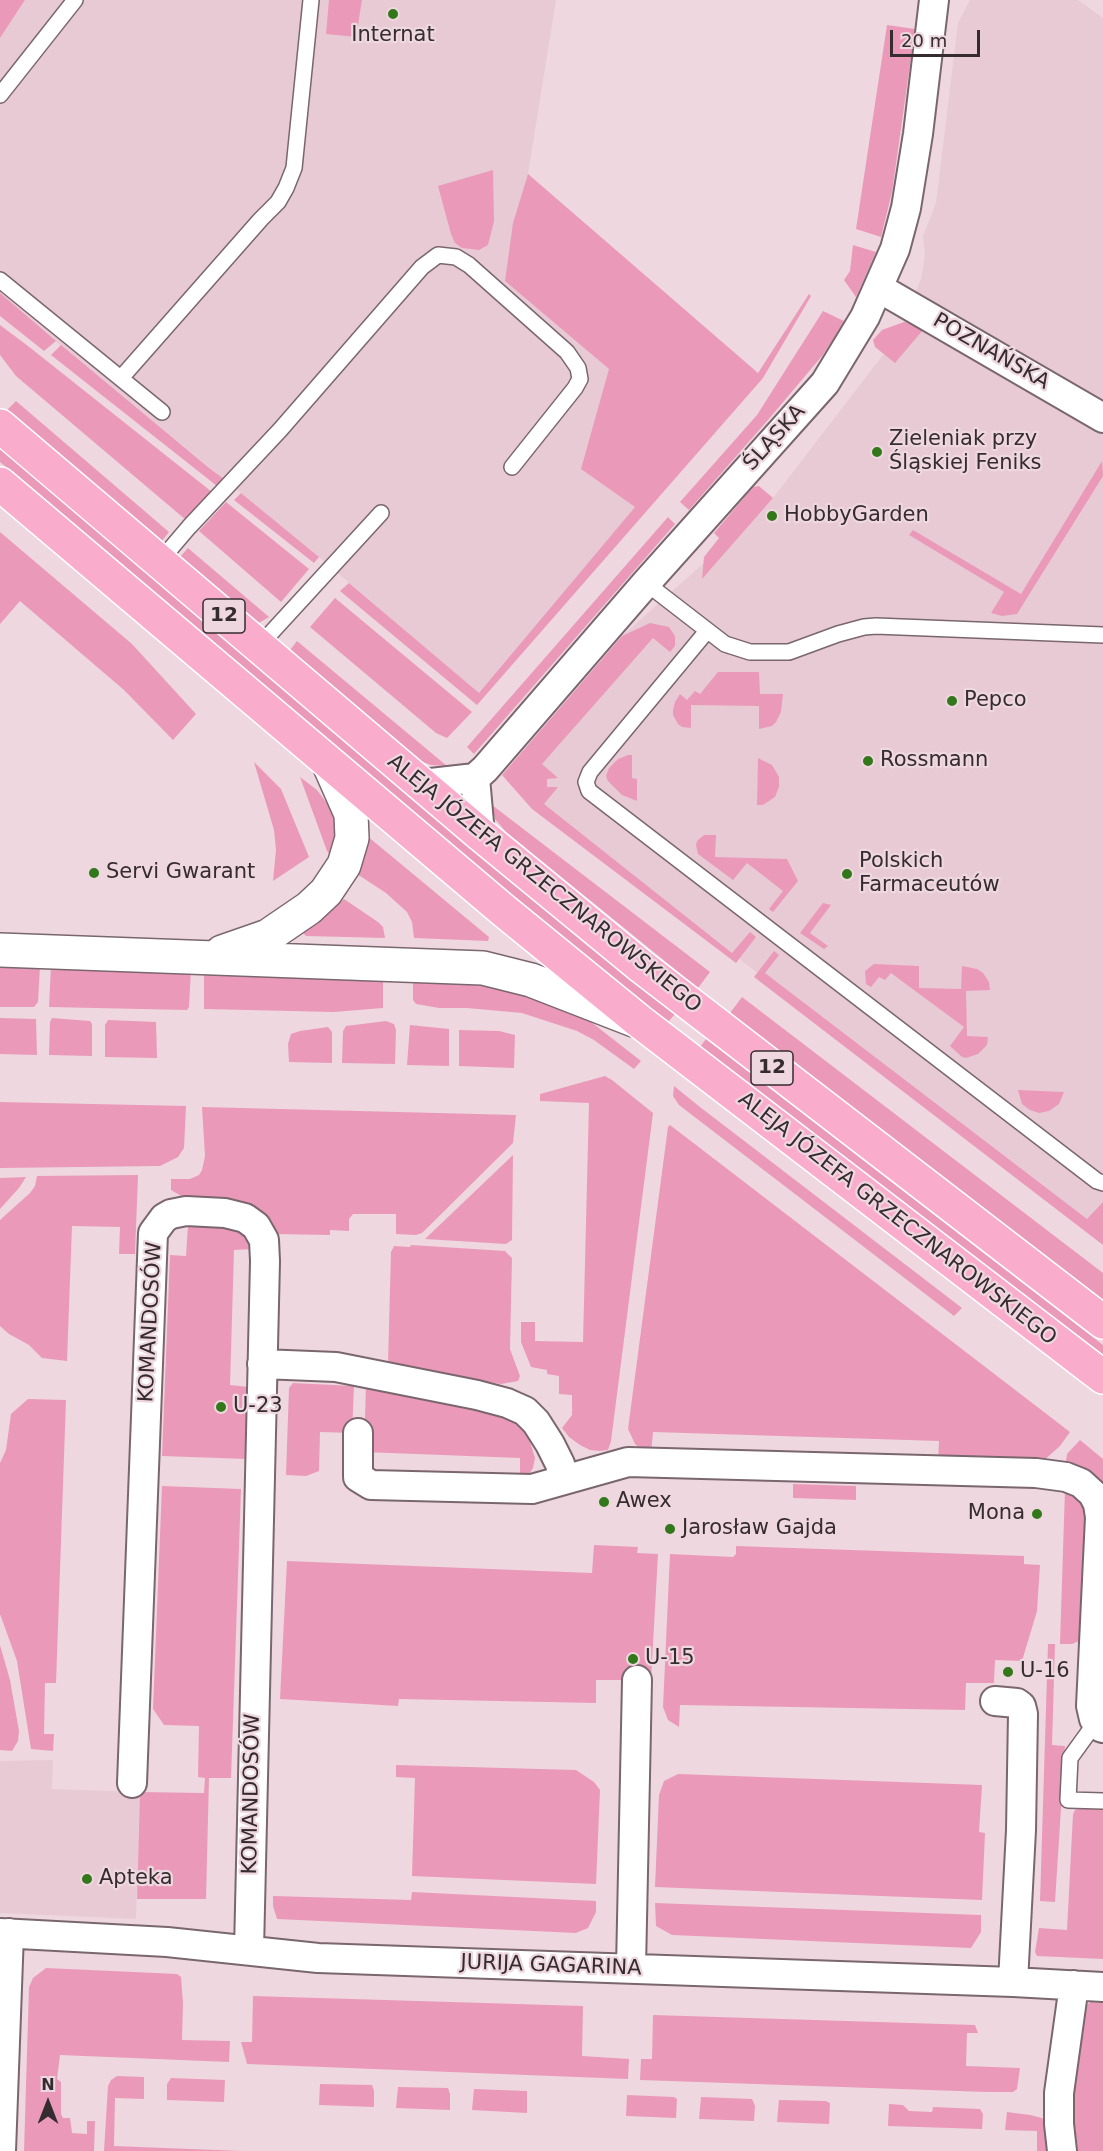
<!DOCTYPE html>
<meta charset="utf-8">
<style>
body{margin:0}
#map{position:relative;width:1103px;height:2151px;overflow:hidden;background:#eed7df;font-family:"DejaVu Sans",sans-serif}
canvas{display:block}
.north{position:absolute;left:18px;top:2073px;width:60px;height:60px;-webkit-text-stroke:4px #eed7df;paint-order:stroke;rotate:0deg;font-size:16px;font-weight:700;line-height:24px;text-align:center;color:#352c2f}
.north::after{content:'';display:block;margin:auto;width:21px;height:27px;background:#352c2f;clip-path:polygon(50% 0,100% 100%,50% 72%,0 100%)}
.scale{position:absolute;left:890px;top:30px;width:90px;height:27px;box-sizing:border-box;border:3px solid #352c2f;border-top:0;padding-left:8px;font-size:18px;line-height:21px;white-space:nowrap;color:#352c2f;-webkit-text-stroke:4px #eed7df;paint-order:stroke}
</style>
<div id="map">
<canvas width="1103" height="2151"></canvas>
<div class="north">N</div>
<div class="scale">20 m</div>
</div>
<script>
const g = document.querySelector('canvas').getContext('2d');
g.lineJoin = 'round';
function fill(path, color) {
  g.fillStyle = color;
  g.fill(path, 'evenodd');
}
function poly(rows) {
  const path = new Path2D();
  for (const r of rows) {
    path.moveTo(r[0], r[1]);
    for (let i = 2; i < r.length; i += 2) path.lineTo(r[i], r[i + 1]);
  }
  return path;
}
function trace(path, color, width, dash) {
  g.strokeStyle = color;
  g.lineWidth = width;
  g.lineCap = dash ? 'butt' : 'round';
  g.setLineDash(dash || []);
  g.stroke(path);
}
function label(font, color, halo, rows, align = 'center') {
  g.font = font + ' "DejaVu Sans",sans-serif';
  g.lineWidth = 4.5;
  g.setLineDash([]);
  g.textBaseline = 'middle';
  g.strokeStyle = halo;
  g.fillStyle = color;
  for (const [text, x, y, turn = 0] of rows) {
    g.save();
    g.translate(x, y);
    g.rotate((+turn || 0) * Math.PI / 180);
    g.textAlign = isNaN(turn) ? turn : align;
    if (halo) g.strokeText(text, 0, 0);
    g.fillText(text, 0, 0);
    g.restore();
  }
}
fill(poly([
 [25,0,556,0,528,174,752,368,479,694,319,557,0,296,0,38],
 [970,0,1078,0,1103,18,1103,1244,505,775,622,636,753,519,773,498,899,334,921,279,925,255,923,236,936,203,958,23],
 [53,1760,52,1789,140,1792,136,1919,0,1913,0,1761]
]), '#e8cad5');
fill(poly([
 [0,0,25,0,0,38],
 [329,0,362,0,356,37,326,34],
 [887,25,915,29,892,192,881,237,856,229],
 [493,170,494,221,488,245,479,250,462,248,455,243,451,234,438,186],
 [528,174,758,373,809,294,811,296,763,378,477,705,340,591,349,583,479,693,635,507,581,469,609,369,505,281,513,223],
 [853,245,876,252,856,297,844,280,850,271],
 [0,293,56,341,44,351,0,316],
 [823,311,844,321,834,338,822,356,768,420,689,510,680,502,757,415],
 [904,322,915,325,923,330,895,363,875,347,873,340,882,330],
 [0,325,28,346,212,492,186,520,16,376,0,355],
 [61,345,208,467,224,479,217,486,51,355],
 [16,401,169,532,162,541,7,410],
 [0,448,508,879,675,1014,668,1022,507,891,0,462],
 [1102,461,1103,476,1017,614,1002,616,991,613,1004,592,909,535,913,530,1021,594],
 [759,486,773,498,702,579,704,557,719,538,714,533,753,487],
 [241,493,319,557,314,563,234,500],
 [226,502,309,569,281,602,199,531],
 [668,517,675,524,474,754,467,747],
 [0,532,132,644,196,714,173,740,124,690,20,601,0,624],
 [188,548,269,617,257,624,180,557],
 [335,598,472,712,447,738,436,733,310,627],
 [650,623,669,627,675,636,675,646,670,652,653,638,542,764,558,778,547,779,547,787,558,787,544,804,732,953,750,932,756,937,736,963,532,809,502,775,622,636],
 [297,641,447,766,431,765,423,762,353,704,290,650],
 [718,672,759,672,760,694,783,694,781,712,776,722,772,726,759,729,759,706,691,705,691,728,682,727,678,724,673,715,673,710,675,702,680,694,687,700,695,691,700,694],
 [628,755,632,755,632,778,637,779,637,801,622,795,608,781,606,776,609,768,618,759],
 [758,758,772,765,779,777,779,787,775,797,763,805,757,805],
 [254,762,281,789,309,857,273,881,276,850,274,830],
 [300,777,317,790,329,806,334,818,336,828,335,860,327,851],
 [492,805,710,972,698,988,506,832,495,819],
 [366,835,489,937,488,941,414,938,412,922,407,912,386,893,357,874],
 [704,835,716,835,715,857,787,859,798,881,773,912,769,909,783,891,747,863,733,880,698,854,696,845,697,841],
 [344,899,378,922,383,927,385,938,306,936,303,933],
 [823,903,831,905,810,933,828,946,824,949,800,933],
 [774,951,779,955,765,973,1087,1219,1103,1202,1103,1245,754,977],
 [874,964,919,966,919,988,961,989,962,966,977,969,983,973,989,982,990,990,966,991,967,1036,988,1037,987,1045,978,1054,966,1058,962,1057,950,1046,964,1027,891,973,885,980,879,977,871,987,866,984,865,971],
 [0,965,40,966,38,1002,34,1007,0,1007],
 [51,966,191,970,189,1007,187,1010,49,1007],
 [204,968,383,974,383,1008,334,1012,204,1009],
 [413,973,464,975,577,1011,641,1061,634,1069,594,1040,577,1031,522,1013,467,1008,439,1008,416,1004,413,1000],
 [742,997,1103,1273,1103,1302,730,1013],
 [0,1018,36,1019,37,1055,0,1054],
 [52,1018,90,1021,92,1024,92,1056,49,1055,50,1022],
 [108,1020,156,1022,157,1058,105,1057,105,1025],
 [386,1021,394,1024,396,1030,395,1064,342,1063,343,1031,346,1026],
 [410,1025,449,1029,449,1066,407,1065],
 [328,1027,332,1032,332,1063,289,1062,288,1044,291,1034,300,1031],
 [459,1030,499,1031,515,1035,514,1068,459,1066],
 [706,1039,1103,1345,1103,1355,700,1047],
 [605,1076,612,1080,653,1113,611,1441,608,1450,600,1451,590,1450,580,1445,569,1437,562,1428,572,1415,572,1395,559,1394,559,1376,547,1374,547,1370,531,1367,521,1342,521,1322,535,1322,535,1341,583,1342,589,1103,540,1101,540,1094],
 [674,1086,700,1107,962,1308,954,1316,679,1105,673,1096],
 [1018,1090,1064,1092,1059,1104,1049,1111,1039,1113,1030,1110,1022,1104],
 [0,1102,186,1106,184,1148,178,1157,160,1166,0,1168],
 [202,1107,516,1115,513,1143,422,1233,416,1235,396,1234,396,1214,353,1214,349,1219,349,1231,330,1230,330,1235,274,1234,183,1197,171,1190,171,1179,190,1179,199,1175,202,1170,205,1156],
 [670,1125,1070,1432,1060,1446,1042,1462,938,1463,939,1441,653,1432,651,1453,642,1450,635,1444,628,1429,668,1127],
 [513,1155,512,1240,506,1244,425,1239],
 [138,1175,135,1254,119,1254,120,1227,72,1226,67,1361,42,1358,29,1345,9,1334,0,1326,0,1220,30,1193,35,1186,37,1176],
 [26,1177,19,1188,0,1209,0,1178],
 [199,1223,230,1226,247,1235,253,1249,234,1250,230,1385,249,1387,247,1459,162,1456,170,1255,186,1256,188,1225],
 [411,1245,505,1251,512,1258,510,1349,520,1376,518,1381,501,1384,420,1372,388,1363,391,1252,394,1246,410,1247],
 [293,1383,354,1386,352,1433,320,1432,319,1471,306,1476,286,1475,289,1388],
 [366,1385,508,1415,527,1432,535,1458,533,1468,529,1474,520,1479,520,1458,364,1452],
 [28,1399,66,1400,56,1683,45,1683,44,1734,54,1734,53,1751,31,1749,17,1661,0,1614,0,1463,6,1450,11,1414],
 [1080,1440,1103,1459,1103,1487,1070,1466,1066,1461,1067,1454],
 [793,1484,856,1486,856,1500,793,1498],
 [162,1486,241,1489,231,1778,209,1778,206,1899,137,1899,140,1792,204,1793,205,1778,198,1777,199,1726,164,1725,153,1709],
 [1065,1489,1086,1503,1084,1639,1072,1644,1060,1644],
 [594,1545,638,1547,637,1553,658,1554,651,1680,596,1680,596,1703,399,1699,398,1706,280,1699,287,1561,592,1573],
 [736,1546,1024,1556,1024,1564,1040,1565,1037,1611,1022,1661,995,1660,994,1683,966,1683,965,1710,680,1705,679,1727,668,1720,663,1707,670,1554,733,1557,736,1554],
 [1048,1644,1055,1644,1052,1745,1065,1746,1055,1902,1040,1901],
 [0,1645,10,1680,19,1731,18,1741,12,1751,0,1750],
 [396,1765,576,1770,594,1782,600,1790,596,1884,412,1876,415,1778,396,1777],
 [678,1774,982,1785,979,1832,985,1833,982,1900,655,1887,659,1795,664,1781],
 [1081,1807,1103,1808,1103,1959,1037,1956,1035,1952,1039,1928,1067,1930,1073,1814,1075,1810],
 [412,1892,596,1901,596,1912,588,1928,576,1933,277,1919,273,1906,273,1896,411,1900],
 [655,1903,981,1915,981,1932,971,1948,672,1935,656,1926],
 [46,1968,177,1974,181,1977,183,2003,182,2040,230,2041,229,2062,60,2055,57,2079,61,2082,61,2114,63,2118,70,2118,72,2133,87,2134,87,2121,95,2121,94,2151,24,2151,29,1987,33,1978],
 [253,1996,583,2006,582,2056,629,2059,628,2079,247,2064,241,2042,252,2042],
 [1091,2002,1103,2003,1103,2151,1078,2151,1072,2103,1082,2008],
 [653,2015,975,2025,978,2033,967,2033,966,2066,1020,2068,1017,2089,1013,2092,987,2092,640,2080,641,2059,652,2059],
 [117,2076,144,2077,144,2099,115,2098,114,2146,242,2151,104,2151,108,2086,111,2080],
 [171,2078,225,2080,224,2102,167,2100,167,2084],
 [320,2084,372,2085,374,2091,374,2107,319,2105],
 [398,2087,448,2088,450,2094,450,2110,396,2108],
 [474,2089,527,2091,527,2113,472,2110],
 [627,2095,674,2097,677,2099,676,2118,626,2116],
 [701,2097,752,2099,755,2106,754,2121,699,2119],
 [779,2100,826,2101,830,2103,829,2124,777,2122],
 [889,2104,903,2105,909,2111,932,2112,933,2107,980,2109,983,2114,982,2129,888,2126],
 [1007,2112,1030,2115,1042,2118,1045,2122,1054,2151,1037,2151,1037,2131,1005,2130]
]), '#ea9ab8');
const service = poly([
 [0,95,75,0],
 [0,280,162,412],
 [121,378,261,219,278,202,286,188,294,168,311,0],
 [160,561,189,527,280,430,422,267,438,255,456,257,469,265,567,352,578,368,580,379,575,388,512,467],
 [646,583,725,644,750,652,789,652,838,634,864,627,876,626,1103,635],
 [707,631,590,772,586,782,589,791,1097,1181,1103,1183],
 [259,646,381,513],
 [1096,1722,1070,1758,1068,1800,1103,1801]
]);
const minor = poly([
 [879,288,1103,418],
 [475,778,480,834],
 [422,784,475,778,485,769,646,583,825,383,865,317,895,249,906,208,918,134,934,0],
 [262,1364,336,1367,477,1395,507,1403,525,1411,536,1422,550,1444,560,1464,564,1480],
 [358,1433,358,1477,371,1485,532,1489,628,1462,1036,1473,1066,1477,1081,1483,1093,1494,1098,1504,1100,1517,1091,1706,1094,1719,1100,1727,1103,1728],
 [995,1701,1017,1703,1021,1706,1023,1714,1021,1830,1013,1982],
 [132,1783,153,1233,164,1218,171,1214,186,1211,225,1213,245,1218,256,1226,264,1240,265,1261,249,1950],
 [0,1933,167,1942,318,1958,1013,1982,1103,1987],
 [631,1968,637,1680],
 [1,2151,9,1933],
 [1062,2151,1059,2124,1059,2093,1074,1985]
]);
const tertiary = poly([
 [0,950,483,968,531,980,634,1020],
 [222,952,268,936,309,908,326,892,344,865,352,838,351,814,328,762]
]);
const primary = poly([
 [0,426,480,834,642,967,1103,1322],
 [0,484,503,910,639,1021,1103,1377]
]);
trace(service, '#7a666d', 18);
trace(minor, '#7a666d', 32);
trace(tertiary, '#7a666d', 36);
trace(primary, '#fff', 36);
trace(service, '#fff', 15);
trace(minor, '#fff', 28);
trace(tertiary, '#fff', 33);
trace(primary, '#faaccd', 33);
for (const [x, y, r, color] of [
 [393,14,6,"#32781a"],
 [877,452,6,"#32781a"],
 [772,516,6,"#32781a"],
 [952,701,6,"#32781a"],
 [868,761,6,"#32781a"],
 [94,873,6,"#32781a"],
 [847,874,6,"#32781a"],
 [221,1407,6,"#32781a"],
 [604,1502,6,"#32781a"],
 [1037,1514,6,"#32781a"],
 [670,1529,6,"#32781a"],
 [633,1659,6,"#32781a"],
 [1008,1672,6,"#32781a"],
 [87,1879,6,"#32781a"]
]) {
  const dot = new Path2D();
  dot.arc(x, y, r, 0, 2 * Math.PI);
  g.fillStyle = color;
  g.fill(dot);
  trace(dot, '#eed7df', 2);
}
for (const [x, y, w] of [
 [224,616,42],
 [772,1068,42]
]) {
  const box = new Path2D();
  box.roundRect(x - w / 2, y - 17, w, 34, 4.5);
  g.fillStyle = '#eed7df';
  g.fill(box);
  trace(box, '#352c2f', 1.5);
}
label('bold 20px', '#352c2f', null, [
 ["12",224,616],
 ["12",772,1068]
]);
label('21px', '#352c2f', '#eed7df', [
 ["Internat",393,36,"center"],
 ["Zieleniak przy",889,440],
 ["Śląskiej Feniks",889,464],
 ["HobbyGarden",784,516],
 ["Pepco",964,701],
 ["Rossmann",880,761],
 ["Polskich",859,862],
 ["Farmaceutów",859,886],
 ["Servi Gwarant",106,873],
 ["U-23",233,1407],
 ["Awex",616,1502],
 ["Mona",1025,1514,"right"],
 ["Jarosław Gajda",682,1529],
 ["U-15",645,1659],
 ["U-16",1020,1672],
 ["Apteka",99,1879]
], 'left');
label('21px', '#352c2f', '#eed7df', [
 ["POZNAŃSKA",991,352,30],
 ["ŚLĄSKA",775,438,-48],
 ["ALEJA JÓZEFA GRZECZNAROWSKIEGO",544,884,39],
 ["ALEJA JÓZEFA GRZECZNAROWSKIEGO",897,1219,38],
 ["KOMANDOSÓW",151,1322,-87],
 ["KOMANDOSÓW",252,1794,-89],
 ["JURIJA GAGARINA",551,1966,2]
]);
</script>
